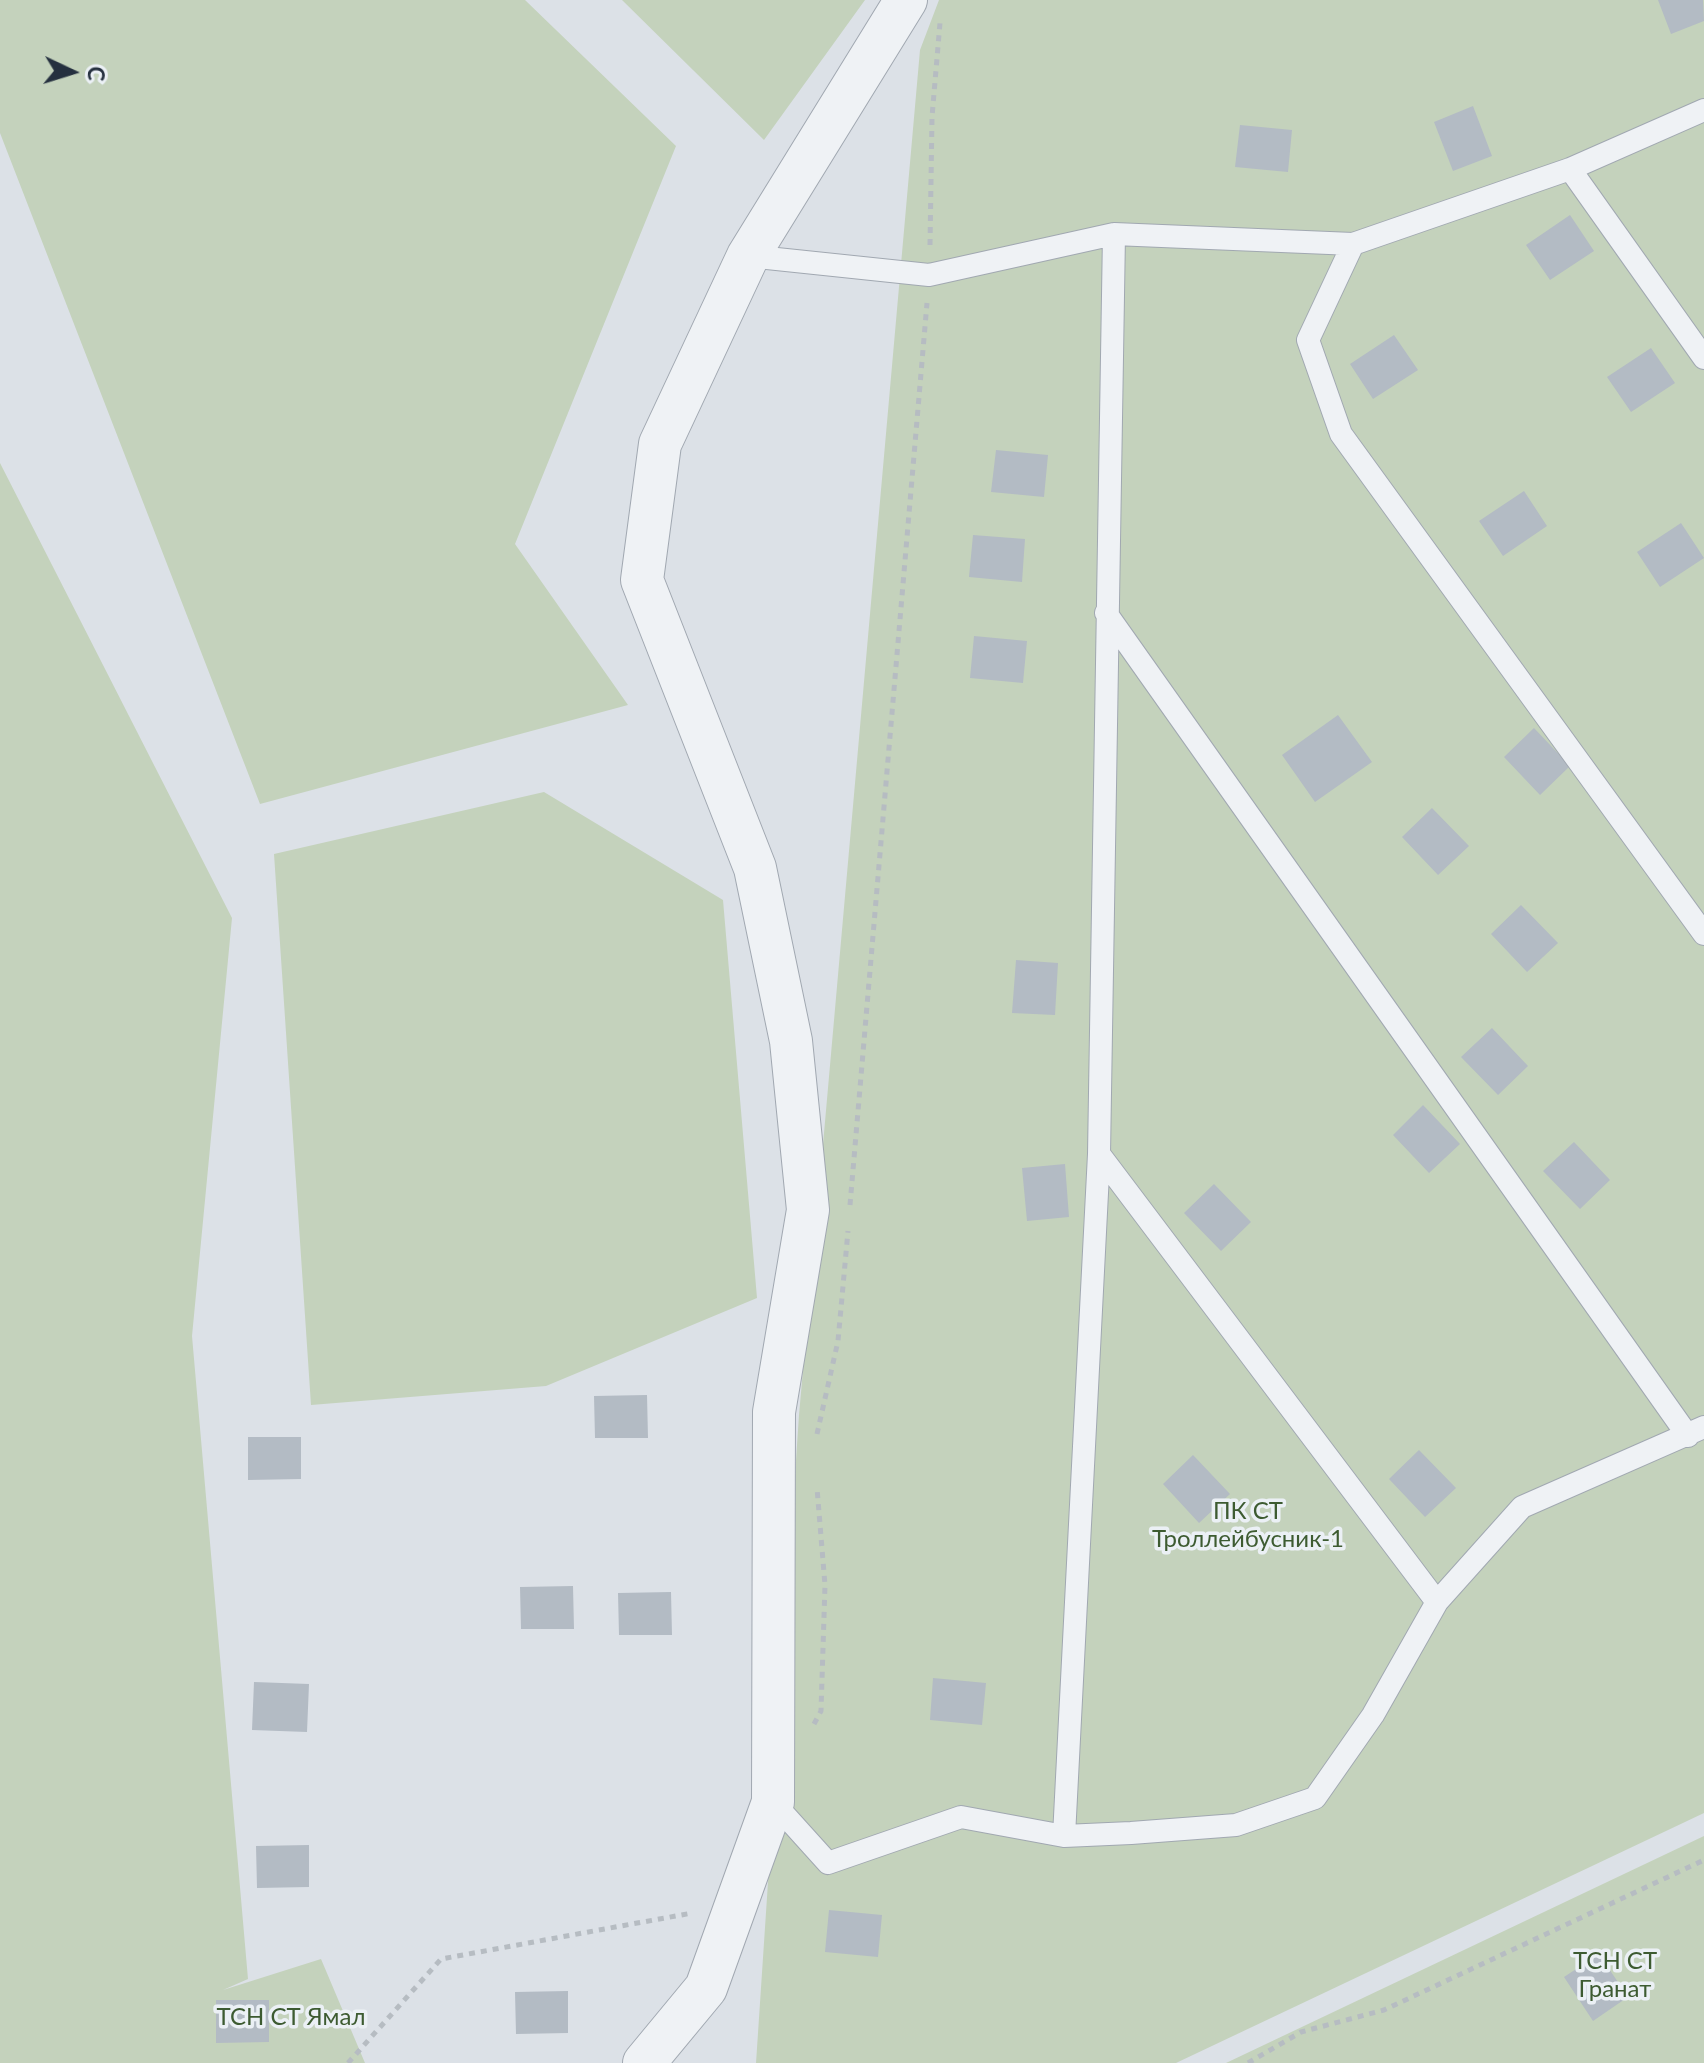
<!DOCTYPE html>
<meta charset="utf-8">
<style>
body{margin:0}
#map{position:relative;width:1704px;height:2063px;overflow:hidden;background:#dce1e7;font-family:Lato,sans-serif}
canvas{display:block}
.north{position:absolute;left:32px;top:32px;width:80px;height:80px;-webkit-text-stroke:6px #ebf0f5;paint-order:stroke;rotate:94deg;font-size:22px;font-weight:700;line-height:32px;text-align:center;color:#25303f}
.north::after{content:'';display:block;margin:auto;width:28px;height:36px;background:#25303f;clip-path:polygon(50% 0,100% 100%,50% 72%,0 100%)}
</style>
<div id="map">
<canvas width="1704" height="2063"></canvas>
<div class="north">С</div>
</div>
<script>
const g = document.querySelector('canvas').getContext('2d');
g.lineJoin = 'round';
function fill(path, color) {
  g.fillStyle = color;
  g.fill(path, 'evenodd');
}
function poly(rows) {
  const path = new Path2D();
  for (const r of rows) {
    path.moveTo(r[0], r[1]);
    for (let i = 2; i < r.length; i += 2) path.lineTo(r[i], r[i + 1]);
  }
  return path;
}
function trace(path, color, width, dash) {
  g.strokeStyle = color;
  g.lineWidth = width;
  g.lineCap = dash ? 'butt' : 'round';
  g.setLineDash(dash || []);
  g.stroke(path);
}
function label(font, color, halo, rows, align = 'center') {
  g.font = font + ' Lato,sans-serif';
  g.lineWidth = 7;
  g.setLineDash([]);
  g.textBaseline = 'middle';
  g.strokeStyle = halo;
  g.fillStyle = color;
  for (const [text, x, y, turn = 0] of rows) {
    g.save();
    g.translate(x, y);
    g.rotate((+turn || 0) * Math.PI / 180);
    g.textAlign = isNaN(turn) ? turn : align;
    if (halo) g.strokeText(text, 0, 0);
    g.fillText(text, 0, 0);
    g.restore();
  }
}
fill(poly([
 [0,0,525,0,676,146,515,544,628,705,260,804,0,133],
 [622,0,865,0,764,140],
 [939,0,1704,0,1704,1813,1176,2063,756,2063,799,1415,920,50],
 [0,463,232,918,192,1336,248,1979,223,1990,321,1959,365,2063,0,2063],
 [544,792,723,900,757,1298,546,1386,311,1405,274,854],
 [1704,1836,1704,2063,1226,2063]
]), '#c4d2bc');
fill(poly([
 [1658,0,1703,0,1704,21,1671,34],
 [1473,106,1492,156,1453,171,1434,122],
 [1240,125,1292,130,1288,172,1235,167],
 [1570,215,1594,251,1550,280,1526,245],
 [1394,335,1418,370,1373,399,1350,364],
 [1651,348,1675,383,1631,412,1607,377],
 [996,450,1048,455,1044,497,991,492],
 [1524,491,1547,526,1503,556,1479,521],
 [1681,523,1704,558,1660,587,1637,552],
 [973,535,1025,539,1022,582,969,577],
 [974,636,1027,641,1023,683,970,678],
 [1338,715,1372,762,1315,802,1282,755],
 [1534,728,1570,766,1540,795,1504,757],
 [1432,808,1469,846,1438,875,1402,837],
 [1521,905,1558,943,1527,972,1491,934],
 [1016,960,1058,963,1055,1015,1012,1013],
 [1492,1028,1528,1066,1498,1095,1461,1057],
 [1423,1105,1460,1144,1429,1173,1393,1135],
 [1574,1142,1610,1180,1580,1209,1543,1171],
 [1065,1164,1069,1217,1027,1221,1022,1168],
 [1214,1184,1251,1222,1221,1251,1184,1213],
 [647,1395,648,1438,595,1438,594,1396],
 [248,1437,301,1437,301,1479,248,1480],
 [1419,1450,1456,1488,1425,1517,1389,1479],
 [1193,1455,1230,1494,1199,1523,1163,1484],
 [573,1586,574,1629,521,1629,520,1587],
 [671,1592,672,1635,619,1635,618,1593],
 [933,1678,986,1683,982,1725,930,1720],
 [254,1682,309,1684,307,1732,252,1730],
 [309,1845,309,1887,257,1888,256,1846],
 [829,1910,882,1915,878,1957,825,1952],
 [1599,1954,1628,1997,1593,2021,1564,1977],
 [568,1991,568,2033,516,2034,515,1992],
 [216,2000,269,2000,269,2042,216,2043]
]), '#b3bbc4');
const lane = poly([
 [1570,169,1704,358],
 [1353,244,1308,340,1341,434,1704,934],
 [748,256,929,275,1114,234,1353,244,1570,169,1704,110],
 [1106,613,1688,1436],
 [1099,1154,1437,1602],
 [773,1802,828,1863,961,1817,1064,1836,1131,1833,1236,1825,1315,1798,1373,1715,1437,1602,1522,1507,1704,1427],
 [1064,1836,1099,1154,1114,234]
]);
const street = poly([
 [644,2063,706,1988,773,1802,774,1412,808,1210,791,1041,755,868,642,580,660,444,748,256,906,0]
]);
trace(lane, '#a1a8b1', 24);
trace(street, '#a1a8b1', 44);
trace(poly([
 [930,245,932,117,940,23],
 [850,1205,927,303],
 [817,1434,838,1341,848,1231],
 [814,1724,821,1711,825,1585,817,1488],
 [348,2063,441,1959,692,1913],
 [1248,2063,1301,2032,1384,2010,1704,1860]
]), '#b6bcc2', 5, [6, 6]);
trace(lane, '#eff2f5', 22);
trace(street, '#eff2f5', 42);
label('24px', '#3d5b31', '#ebf0f5', [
 ["ПК СТ",1248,1511],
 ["Троллейбусник-1",1248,1539],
 ["ТСН СТ",1615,1961],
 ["Гранат",1615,1989],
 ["ТСН СТ Ямал",291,2017]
]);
</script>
